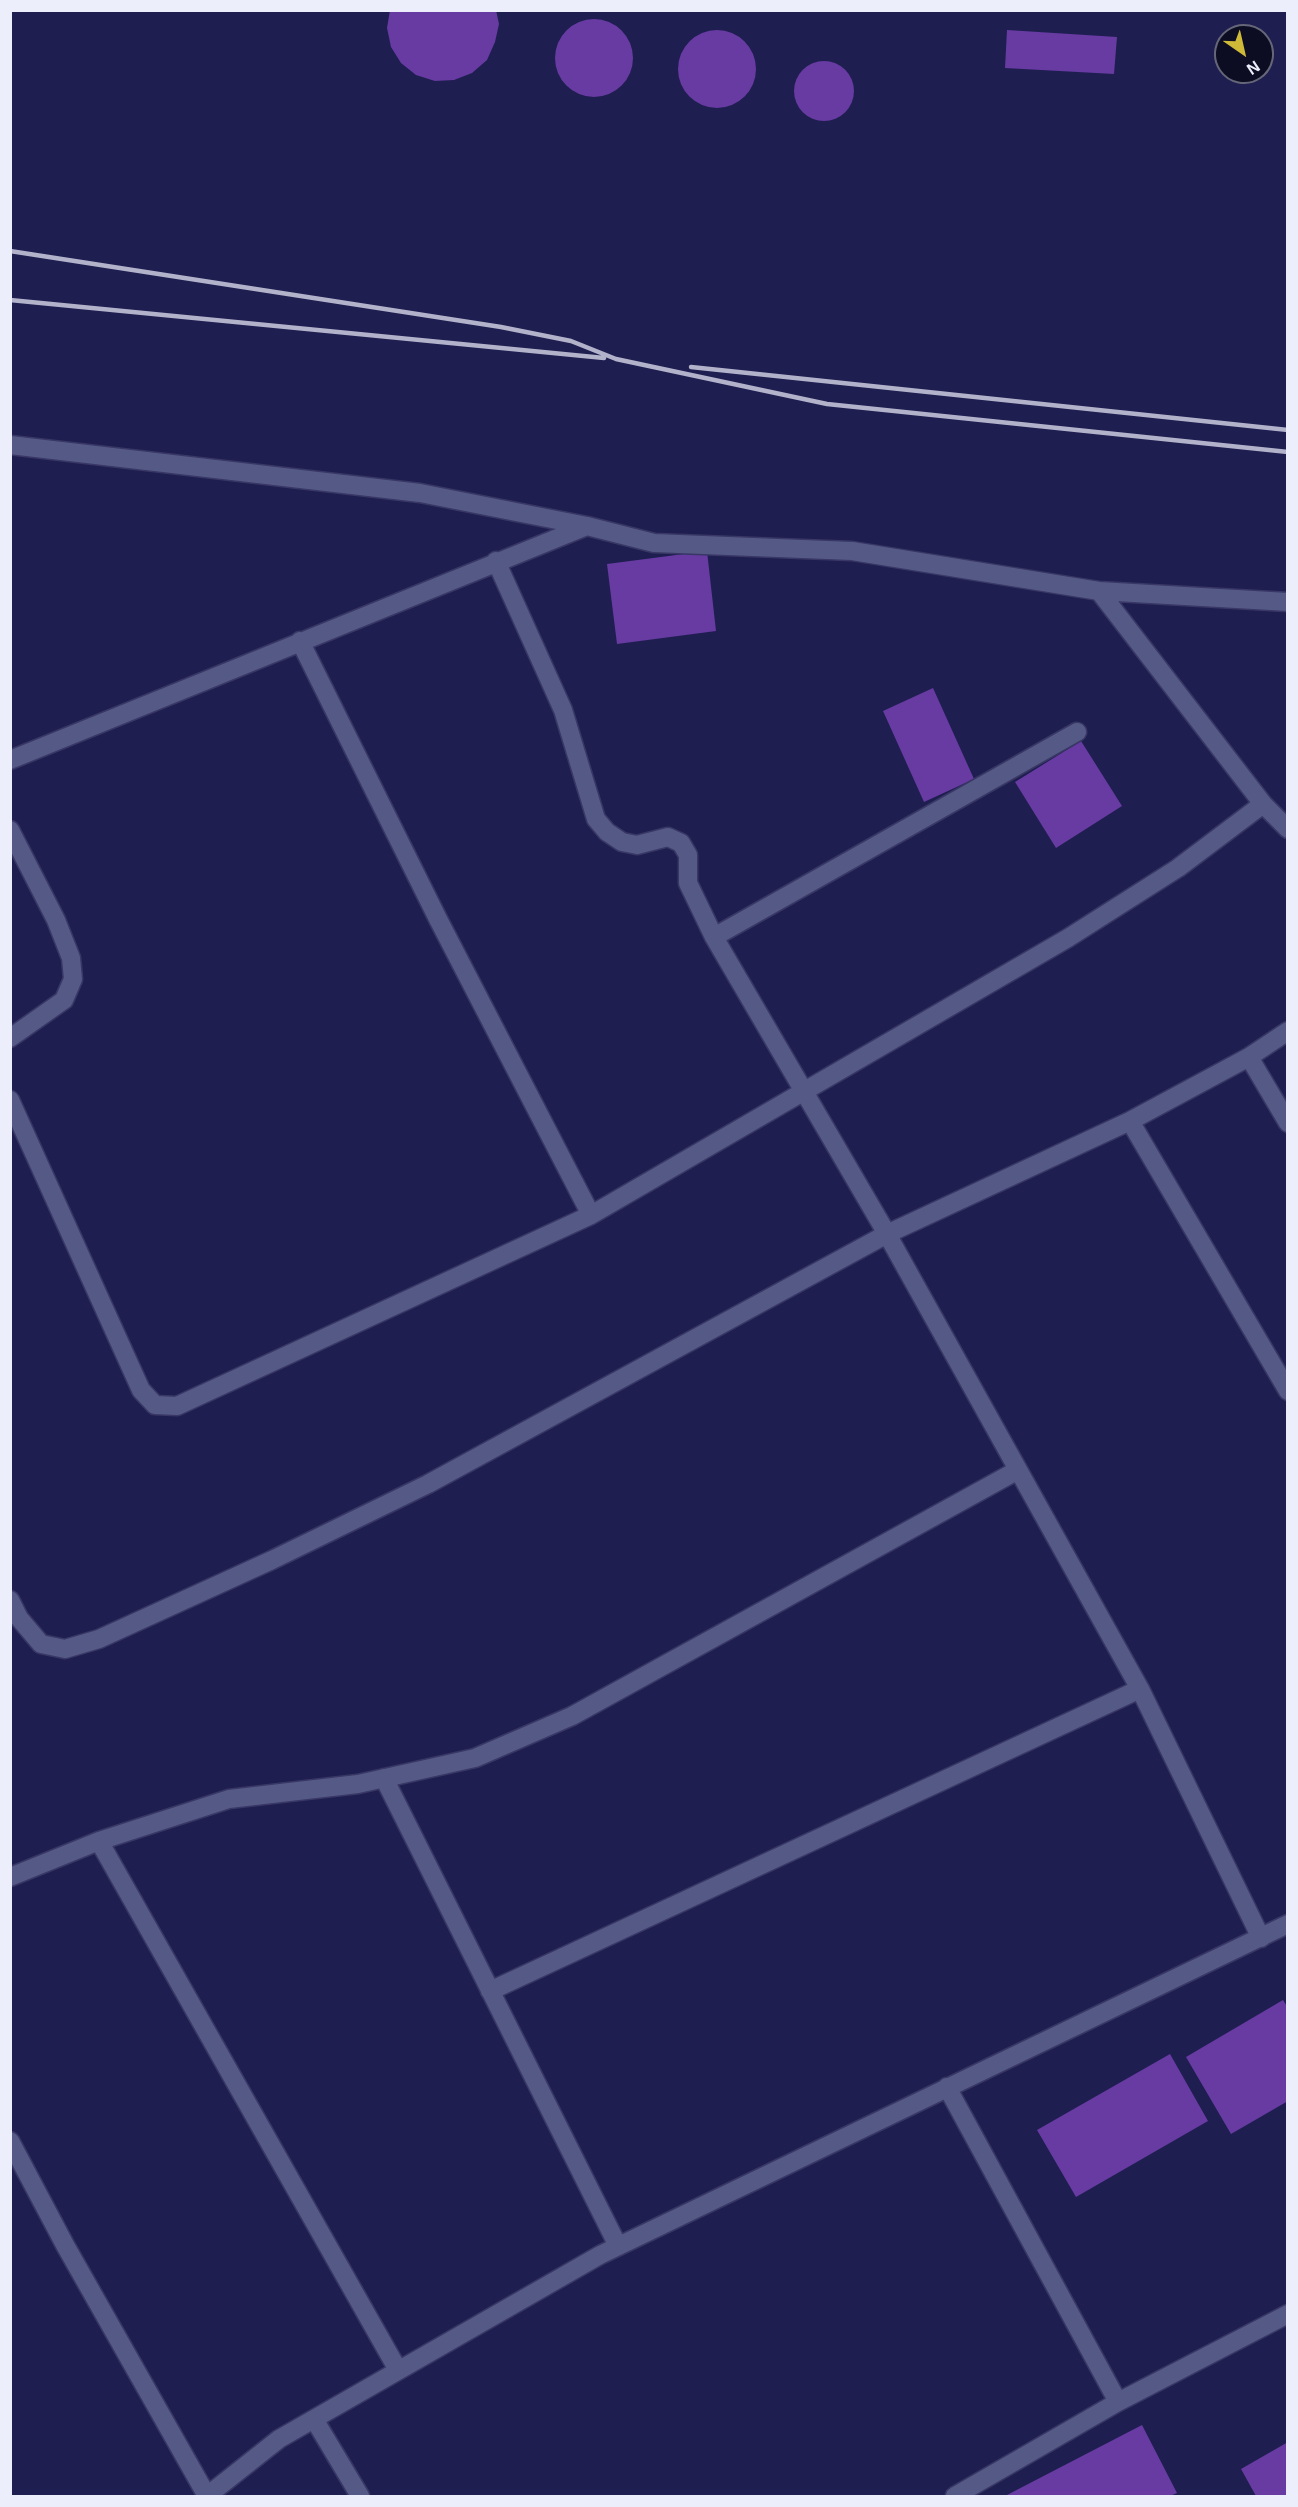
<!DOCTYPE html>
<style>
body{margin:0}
#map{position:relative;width:1298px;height:2507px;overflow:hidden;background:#1f1e50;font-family:Helvetica,sans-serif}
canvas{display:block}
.frame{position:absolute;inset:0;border:12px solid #eceefb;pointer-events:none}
.north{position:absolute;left:1214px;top:24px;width:60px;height:60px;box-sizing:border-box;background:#0c0c22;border:2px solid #666679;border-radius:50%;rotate:146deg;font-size:16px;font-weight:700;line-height:24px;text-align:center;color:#eceefb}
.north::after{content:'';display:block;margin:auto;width:21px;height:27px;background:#ceb938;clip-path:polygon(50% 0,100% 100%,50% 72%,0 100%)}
</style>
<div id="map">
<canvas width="1298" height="2507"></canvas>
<div class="frame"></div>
<div class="north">N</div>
</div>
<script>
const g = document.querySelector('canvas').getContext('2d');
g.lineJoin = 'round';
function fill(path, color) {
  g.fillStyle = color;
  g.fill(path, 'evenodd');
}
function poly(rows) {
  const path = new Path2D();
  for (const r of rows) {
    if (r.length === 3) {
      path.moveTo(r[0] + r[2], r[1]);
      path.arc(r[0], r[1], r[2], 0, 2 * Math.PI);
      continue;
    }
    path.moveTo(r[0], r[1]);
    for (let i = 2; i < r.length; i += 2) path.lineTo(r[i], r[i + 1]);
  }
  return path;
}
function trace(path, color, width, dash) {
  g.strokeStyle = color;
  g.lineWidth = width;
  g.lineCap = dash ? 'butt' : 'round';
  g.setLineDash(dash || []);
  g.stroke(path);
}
fill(poly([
 [390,10,496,10,499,24,495,42,487,60,472,73,454,80,435,81,416,75,401,63,391,47,387,28],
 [594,58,39],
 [1007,30,1117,37,1114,74,1005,68],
 [717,69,39],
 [824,91,30],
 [707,551,716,631,617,644,607,564],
 [933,688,974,779,924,802,883,711],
 [1081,741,1122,806,1056,848,1015,782],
 [1283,2000,1288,2008,1288,2101,1231,2134,1186,2057],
 [1170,2054,1208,2121,1076,2197,1037,2130],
 [1142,2425,1177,2493,1170,2496,1005,2496],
 [1288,2442,1288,2496,1256,2496,1241,2469]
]), '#673ba2');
const minor = poly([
 [10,445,420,493,587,526],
 [496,561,563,710,596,819,607,832,622,842,637,845,668,837,681,843,688,855,688,883,714,937,887,1234,1140,1689,1261,1938],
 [1099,591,1263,804,1288,829],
 [300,641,438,919,591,1215],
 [10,760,587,526,654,543,852,551,1099,591,1288,602],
 [10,830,56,920,71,958,73,979,64,1000,10,1038],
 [714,937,1077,732],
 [1249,1057,1288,1123],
 [10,1100,141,1390,155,1405,177,1406,591,1215,1068,938,1178,868,1263,804],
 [1130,1121,1288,1391],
 [10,1600,19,1618,41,1644,65,1649,99,1639,272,1560,428,1484,887,1234,1130,1121,1249,1057,1288,1031],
 [384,1778,618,2246],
 [99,1841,398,2370],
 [10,1877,99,1841,229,1799,358,1784,475,1758,572,1716,1018,1470],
 [490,1991,1140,1689],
 [947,2087,1118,2402],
 [10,2141,65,2245,207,2496],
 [314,2419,360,2496],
 [207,2496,279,2439,600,2255,1288,1924],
 [955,2496,1118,2402,1288,2314]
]);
trace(minor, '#383765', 21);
trace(minor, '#555985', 18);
trace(poly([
 [10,251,501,327,571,341,616,359,827,404,1288,452],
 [10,300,604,358],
 [691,367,1288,430]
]), '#b2b3cb', 4.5);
</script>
